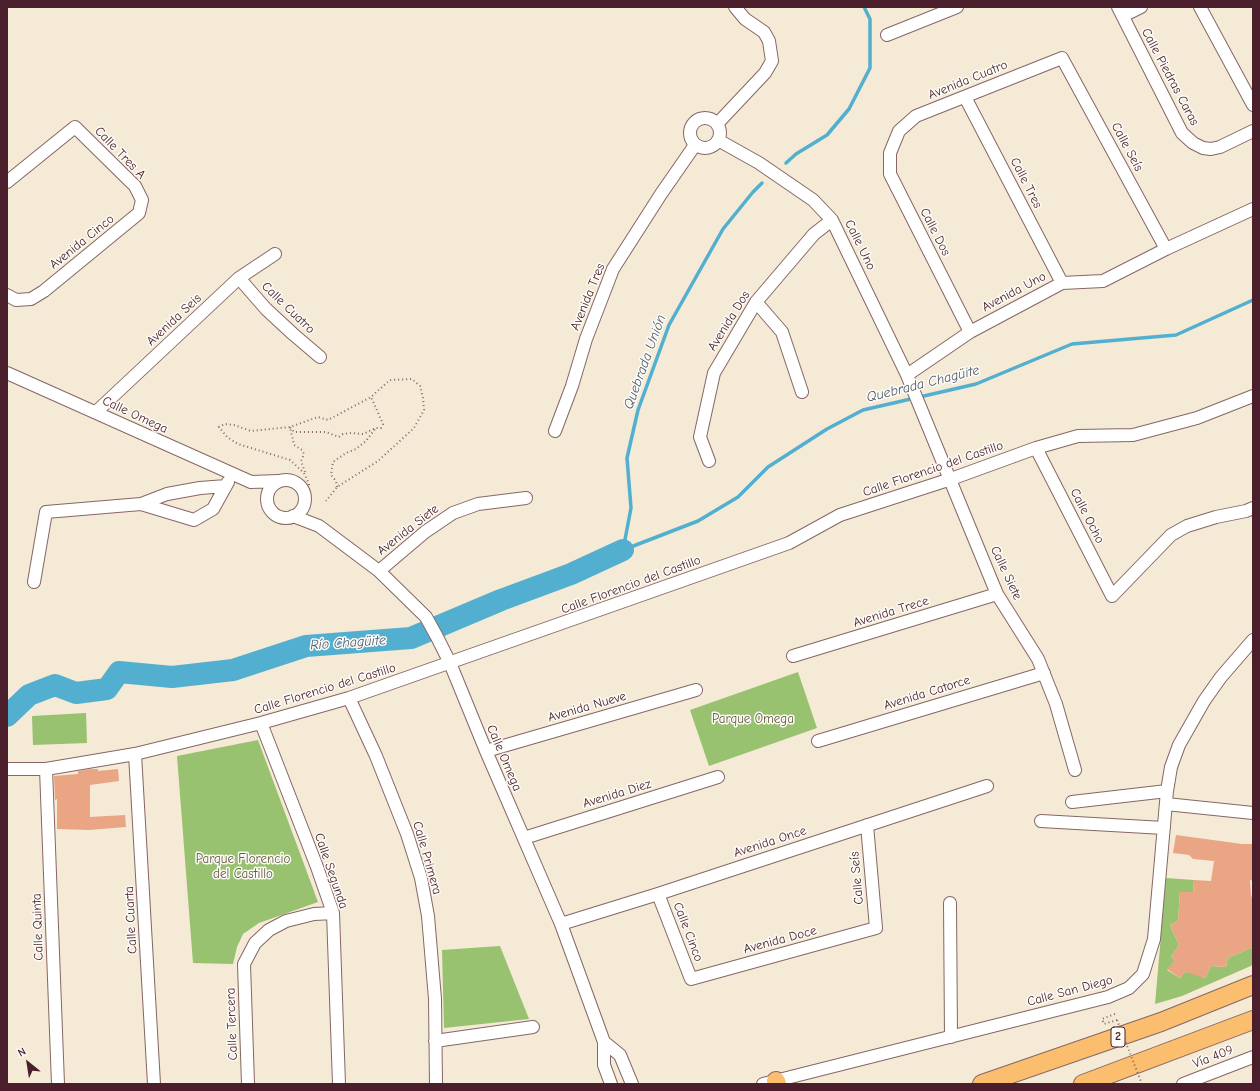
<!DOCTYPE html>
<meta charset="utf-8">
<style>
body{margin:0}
#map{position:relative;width:1260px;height:1091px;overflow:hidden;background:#f4ead5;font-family:"Comic Neue",sans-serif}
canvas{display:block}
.frame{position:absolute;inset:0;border:8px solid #4a1f2b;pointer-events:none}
.north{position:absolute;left:8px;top:1043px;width:40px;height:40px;-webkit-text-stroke:3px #fdfcf7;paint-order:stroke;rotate:330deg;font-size:11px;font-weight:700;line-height:16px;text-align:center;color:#4a1f2b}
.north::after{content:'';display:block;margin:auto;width:14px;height:18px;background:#4a1f2b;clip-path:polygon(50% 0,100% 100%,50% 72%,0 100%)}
</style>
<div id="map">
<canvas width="1260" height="1091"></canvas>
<div class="frame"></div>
<div class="north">N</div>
</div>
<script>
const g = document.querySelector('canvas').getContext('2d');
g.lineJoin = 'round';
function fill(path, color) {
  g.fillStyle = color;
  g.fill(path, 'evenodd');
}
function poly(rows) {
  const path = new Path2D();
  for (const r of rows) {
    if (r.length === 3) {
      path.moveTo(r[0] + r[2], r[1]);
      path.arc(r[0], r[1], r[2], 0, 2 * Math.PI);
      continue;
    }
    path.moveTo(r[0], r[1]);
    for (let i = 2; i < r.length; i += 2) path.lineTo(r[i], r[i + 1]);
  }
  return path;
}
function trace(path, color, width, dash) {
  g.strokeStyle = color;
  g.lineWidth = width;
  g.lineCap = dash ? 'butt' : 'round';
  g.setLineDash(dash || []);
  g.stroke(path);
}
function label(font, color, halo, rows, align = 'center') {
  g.font = font + ' "Comic Neue",sans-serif';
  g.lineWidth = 3;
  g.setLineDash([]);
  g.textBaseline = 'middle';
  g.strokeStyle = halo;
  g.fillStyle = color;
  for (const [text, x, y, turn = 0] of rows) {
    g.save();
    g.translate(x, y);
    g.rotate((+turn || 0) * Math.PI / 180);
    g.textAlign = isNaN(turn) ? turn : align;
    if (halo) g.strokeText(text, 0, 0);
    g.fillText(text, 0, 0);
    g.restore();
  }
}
fill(poly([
 [798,672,817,728,709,766,690,710],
 [86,713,87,743,33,745,32,716],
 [258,740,318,902,259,923,243,934,237,947,233,964,193,963,177,756],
 [1166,878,1194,880,1193,892,1180,892,1178,921,1170,925,1179,945,1171,957,1175,960,1167,970,1180,978,1189,967,1200,976,1205,978,1211,966,1226,967,1228,958,1253,947,1253,965,1182,996,1155,1004],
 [500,946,529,1019,444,1028,442,950]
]), '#98c26f');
trace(poly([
 [786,163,796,154,827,135,849,109,870,68,870,19,864,7],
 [623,550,698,521,738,497,768,467,827,429,863,410,976,384,1072,344,1176,335,1253,300],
 [623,550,631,508,627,458,638,410,669,325,723,229,753,192,762,183]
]), '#52afd0', 3.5);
trace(poly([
 [7,716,29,695,55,685,76,693,107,689,119,672,172,677,233,670,306,646,411,638,501,600,571,574,623,550]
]), '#52afd0', 22);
fill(poly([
 [91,769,98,769,98,771,118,769,119,781,90,785,90,817,125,815,126,827,89,830,57,829,57,799,55,800,54,776,78,774,78,771],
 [1176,835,1242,844,1253,844,1253,881,1250,880,1251,895,1253,901,1253,947,1228,958,1226,967,1211,966,1205,978,1185,972,1180,978,1167,969,1175,960,1171,957,1179,945,1170,925,1178,921,1180,892,1193,892,1194,880,1211,881,1214,861,1193,859,1189,855,1173,853]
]), '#e9a584');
const minor = poly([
 [1118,7,1182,133,1193,143,1203,148,1211,149,1220,147,1253,131],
 [1200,7,1253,105],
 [1123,16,1141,7],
 [887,35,957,7],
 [965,97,1062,283],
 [705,133,15],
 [717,124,765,73,772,61,769,41,764,32,745,19,735,7],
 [718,140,759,163,813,200,832,220,907,375,997,594,1038,659,1056,704,1075,770],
 [7,182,75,127,135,186,142,200,139,213,44,291,31,299,16,300,7,295],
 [239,278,266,309,293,334,320,357],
 [756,302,782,332,802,392],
 [970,332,890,174,890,153,899,131,916,116,1062,58,1166,249],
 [7,373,251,482,279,481],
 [907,375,970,332,1062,283,1103,281,1166,249,1253,209],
 [96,412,239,278,275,254],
 [555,431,572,386,586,339,613,269,661,194,695,145],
 [1036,448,1112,596,1171,535,1187,526,1216,517,1246,511,1253,508],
 [709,461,700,437,714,373,756,302,814,234,832,220],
 [286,499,19],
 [141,504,194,520,213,509,228,482],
 [293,516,319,526,379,571,426,617,437,637,450,663,486,751,561,924,604,1042,604,1065,611,1084],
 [379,571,425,532,453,513,478,504,526,498],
 [34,582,46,512,141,504,167,494,200,488,226,486],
 [793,656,997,594],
 [349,698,376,756,407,834,421,878,428,916,435,999,436,1084],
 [261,723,317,867,333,913,339,1084],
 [818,741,1044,673],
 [486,751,696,690],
 [135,754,154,1084],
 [7,769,46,769,135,754,261,723,349,698,789,543,840,515,951,479,1036,448,1078,436,1133,435,1197,418,1253,396],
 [46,769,58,1084],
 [1072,802,1167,791],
 [1166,804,1253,813],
 [1041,821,1164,828],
 [524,838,718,777],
 [658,894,691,979,876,928,867,825],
 [950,903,951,1037],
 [561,924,658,894,987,786],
 [435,1041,533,1027],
 [604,1042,620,1055,632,1084],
 [248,1084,244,964,255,943,269,930,286,921,314,914,333,913],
 [763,1084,1108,997,1129,988,1143,974,1154,939,1167,791,1171,767,1179,745,1204,701,1221,677,1253,640],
 [1183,1084,1253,1057]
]);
const highway = poly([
 [776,1081,777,1084],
 [982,1084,1161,1022,1253,985],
 [1083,1084,1253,1020]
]);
trace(minor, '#866666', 14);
trace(highway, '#866666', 20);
trace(poly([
 [305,472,301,461,304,454,302,450,294,445,290,427,294,432,326,432,339,437,343,434,351,433,363,434,376,428,381,428,383,424,371,397],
 [337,487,336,481,331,475,333,462,346,453,356,449,366,441,375,429],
 [309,489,309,484,304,473,290,460,238,444,227,437,219,427,225,424,234,425,251,431,290,427,318,417,328,420,371,397,390,380,412,379,420,386,423,398,424,410,414,428,378,461,337,487,326,501],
 [1115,1014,1102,1019,1104,1024,1117,1020]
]), '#866666', 2, [1, 3]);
trace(minor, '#fff', 12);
trace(highway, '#fbbe6e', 18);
trace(poly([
 [1117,1020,1142,1084]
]), '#866666', 2, [1, 3]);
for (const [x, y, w] of [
 [1118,1037,14]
]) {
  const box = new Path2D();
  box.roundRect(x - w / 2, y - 10, w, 20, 3);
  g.fillStyle = '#fdfcf7';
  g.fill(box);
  trace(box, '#4a1f2b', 1);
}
label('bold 12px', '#4a1f2b', null, [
 ["2",1118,1037]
]);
label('13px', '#4a1f2b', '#fdfcf7', [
 ["Calle Piedras Caras",1170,77,62],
 ["Avenida Cuatro",968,80,-22],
 ["Calle Seís",1127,147,62],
 ["Calle Tres A",120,153,46],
 ["Calle Tres",1026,183,63],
 ["Calle Dos",935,232,63],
 ["Avenida Cinco",82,242,-39],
 ["Calle Uno",860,245,64],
 ["Avenida Uno",1014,292,-28],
 ["Avenida Tres",588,297,-68],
 ["Calle Cuatro",288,308,44],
 ["Avenida Seis",174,320,-43],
 ["Avenida Dos",729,321,-58],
 ["Calle Omega",135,415,25],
 ["Calle Florencio del Castillo",933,469,-19],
 ["Calle Ocho",1087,516,63],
 ["Avenida Siete",408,530,-38],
 ["Calle Siete",1006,573,65],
 ["Calle Florencio del Castillo",631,585,-20],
 ["Avenida Trece",891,612,-17],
 ["Calle Florencio del Castillo",325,689,-17],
 ["Avenida Catorce",927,693,-17],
 ["Avenida Nueve",587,707,-16],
 ["Calle Omega",504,758,67],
 ["Avenida Diez",617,794,-17],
 ["Avenida Once",770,842,-18],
 ["Calle Primera",427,858,74],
 ["Calle Segunda",331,871,71],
 ["Calle Seís",857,878,-95],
 ["Calle Cuarta",131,920,-93],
 ["Calle Quinta",38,927,-92],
 ["Calle Cinco",688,932,69],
 ["Avenida Doce",780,940,-15],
 ["Calle San Diego",1070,991,-15],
 ["Calle Tercera",232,1024,-92],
 ["Vía 409",1213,1057,-21]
]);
label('13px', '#655843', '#fdfcf7', [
 ["Parque Omega",753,719],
 ["Parque Florencio",243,859],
 ["del Castillo",243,874]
]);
label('italic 14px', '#4d596d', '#fdfcf7', [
 ["Quebrada Unión",645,362,-70],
 ["Quebrada Chagüite",923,384,-14],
 ["Río Chagüite",348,643,-4]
]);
</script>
